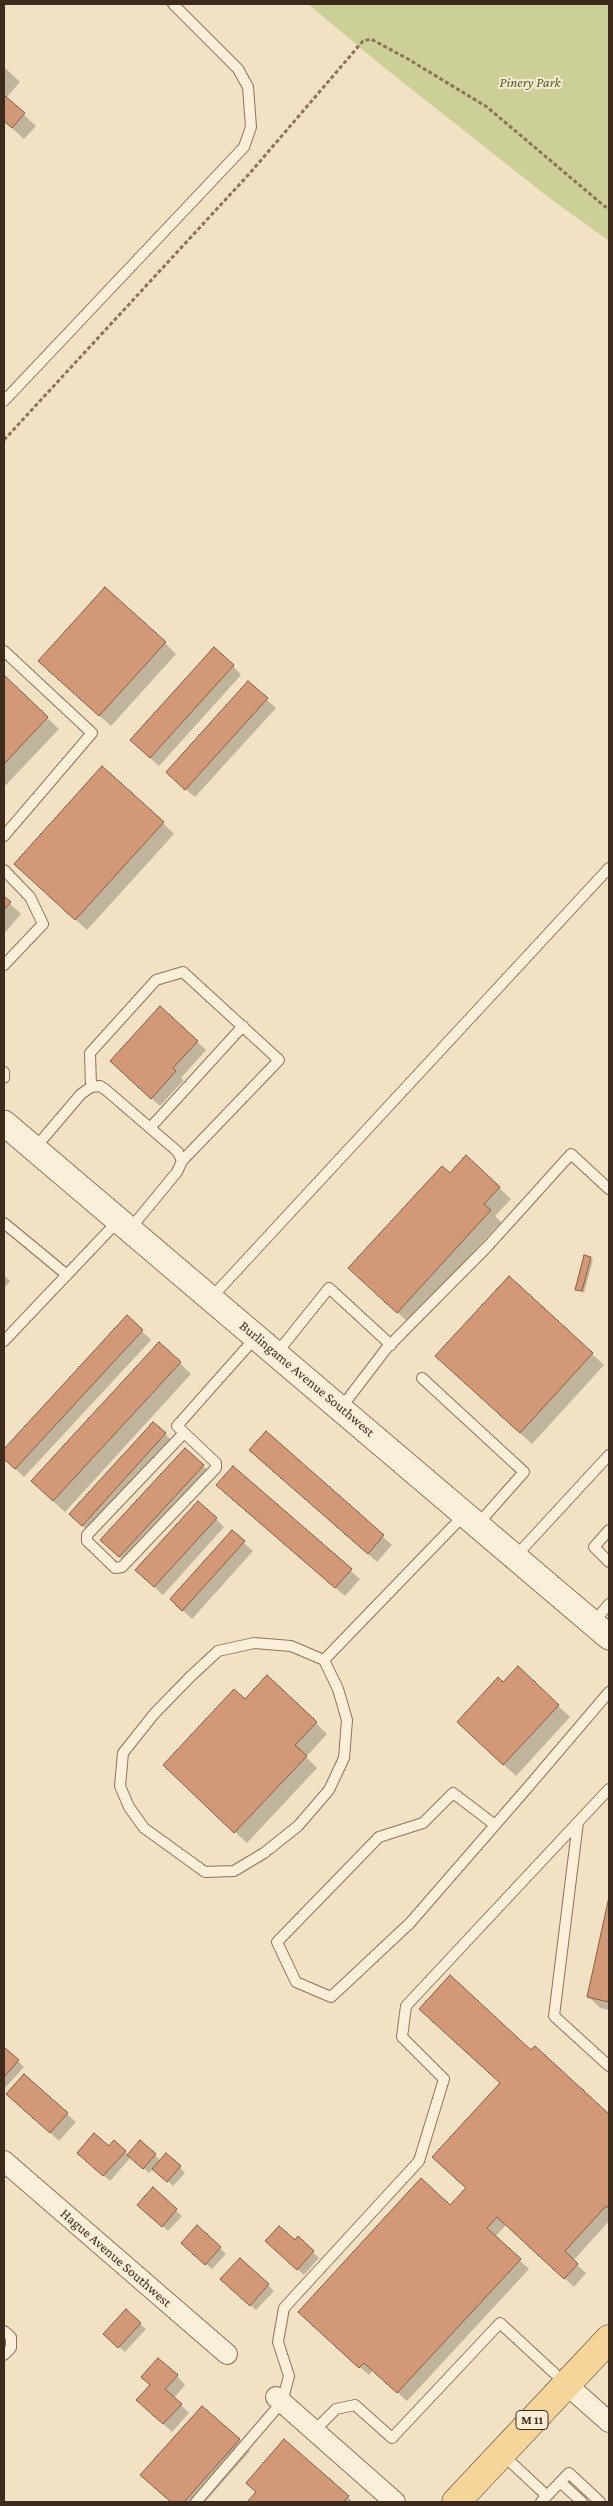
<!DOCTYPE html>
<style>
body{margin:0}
#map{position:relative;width:613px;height:2506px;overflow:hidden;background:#f1e2c5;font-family:"Crimson Pro",serif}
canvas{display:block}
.frame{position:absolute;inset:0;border:5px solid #3d2b1e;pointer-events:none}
</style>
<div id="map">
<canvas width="613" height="2506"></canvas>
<div class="frame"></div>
</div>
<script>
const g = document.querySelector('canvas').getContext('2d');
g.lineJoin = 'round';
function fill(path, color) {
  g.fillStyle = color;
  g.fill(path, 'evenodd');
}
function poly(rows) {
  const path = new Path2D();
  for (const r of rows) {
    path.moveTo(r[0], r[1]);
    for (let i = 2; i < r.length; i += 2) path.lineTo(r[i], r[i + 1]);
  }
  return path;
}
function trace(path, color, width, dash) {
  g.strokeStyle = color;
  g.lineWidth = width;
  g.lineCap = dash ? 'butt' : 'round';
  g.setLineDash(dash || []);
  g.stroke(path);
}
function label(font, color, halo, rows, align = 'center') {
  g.font = font + ' "Crimson Pro",serif';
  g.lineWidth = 4;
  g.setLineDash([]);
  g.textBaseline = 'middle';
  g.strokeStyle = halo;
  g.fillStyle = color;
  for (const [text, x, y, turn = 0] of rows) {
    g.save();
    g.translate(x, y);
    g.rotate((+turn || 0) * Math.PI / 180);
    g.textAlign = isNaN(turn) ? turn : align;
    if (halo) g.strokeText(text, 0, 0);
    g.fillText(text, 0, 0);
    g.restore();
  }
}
fill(poly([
 [308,4,609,4,609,241,548,197,381,65]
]), '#ccd097');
fill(poly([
 [4,67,20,82,6,98,36,126,24,139,4,121],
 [165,643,176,654,111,726,51,672],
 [233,666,241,675,159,766,140,749],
 [4,677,59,729,4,787],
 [248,683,276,708,195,797,176,781],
 [163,823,174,834,87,930,15,864],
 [4,898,21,914,4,934],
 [160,1008,206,1050,181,1078,184,1080,160,1106,120,1069],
 [466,1157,511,1199,495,1216,501,1222,409,1323,361,1279],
 [590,1258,593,1260,584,1293,576,1289],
 [4,1275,10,1281,4,1288],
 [509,1277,604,1365,532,1444,448,1367],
 [127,1317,151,1340,24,1477,4,1458,4,1451],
 [180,1363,191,1374,65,1512,44,1493],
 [266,1433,392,1545,377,1562,259,1458],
 [165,1434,174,1443,91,1533,79,1523],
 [203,1466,212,1474,129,1565,111,1549],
 [233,1468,360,1579,345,1596,227,1494],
 [216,1519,224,1527,163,1595,145,1578],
 [232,1532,253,1551,192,1619,180,1608],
 [518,1668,570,1717,516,1776,470,1733,503,1683],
 [245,1701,316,1723,327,1734,306,1757,317,1768,247,1843,176,1777],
 [609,1902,609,2010,600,2008,588,1996],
 [535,2047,609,2116,609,2221,573,2261,586,2273,574,2287,506,2225,495,2237,529,2269,407,2401,373,2370,369,2375,308,2320,450,2207,467,2189,531,2051],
 [4,2048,24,2067,4,2089],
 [17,2102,67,2114,76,2122,59,2141],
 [114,2142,129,2155,155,2155,161,2161,180,2167,185,2173,173,2186,154,2168,149,2173,131,2157,110,2181,84,2158,109,2147],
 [153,2189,182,2216,168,2231,145,2210],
 [197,2227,226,2254,212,2269,188,2248],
 [298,2238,319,2258,304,2275,273,2247,295,2242],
 [240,2259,274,2291,256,2310,228,2285],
 [140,2324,146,2329,125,2352,111,2340],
 [177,2376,185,2385,174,2398,189,2413,172,2432,147,2409],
 [239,2440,250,2451,205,2502,171,2502,153,2487],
 [257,2492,348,2497,353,2502,248,2502]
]), '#0003');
const building = poly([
 [4,95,25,113,12,128,4,121,4,95],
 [105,587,166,642,99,716,38,661,105,587],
 [214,647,234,665,150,758,130,740,214,647],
 [4,675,48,717,4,764,4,675],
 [248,681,268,698,185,790,166,772,248,681],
 [102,766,164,822,75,920,14,864,102,766],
 [4,896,11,902,4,910,4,896],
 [160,1006,198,1041,173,1068,176,1071,151,1099,110,1061,160,1006],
 [466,1155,500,1187,484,1204,491,1210,397,1313,348,1268,442,1166,450,1173,466,1155],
 [584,1255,591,1257,582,1291,575,1290,584,1255],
 [509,1276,593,1353,520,1433,435,1356,509,1276],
 [127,1315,143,1330,15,1469,4,1459,4,1449,127,1315],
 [159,1342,181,1362,53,1501,31,1481,159,1342],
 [153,1422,166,1433,82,1526,69,1514,153,1422],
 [266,1431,384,1535,368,1554,249,1450,266,1431],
 [185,1448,204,1465,119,1557,100,1540,185,1448],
 [233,1466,352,1569,335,1588,216,1485,233,1466],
 [198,1501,217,1518,154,1587,135,1570,198,1501],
 [232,1530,245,1541,182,1611,170,1599,232,1530],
 [518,1666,559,1705,503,1765,457,1722,498,1677,503,1682,518,1666],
 [267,1675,317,1722,295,1745,307,1756,234,1833,163,1765,234,1689,245,1699,267,1675],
 [609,1897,609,2002,587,1997,609,1897],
 [450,1975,531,2050,535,2046,609,2114,609,2209,606,2206,565,2251,578,2264,564,2279,497,2217,487,2228,521,2259,397,2393,364,2363,359,2368,298,2312,421,2178,450,2205,466,2188,432,2157,500,2083,419,2009,450,1975],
 [4,2047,19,2060,4,2077,4,2047],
 [24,2074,68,2113,50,2133,6,2094,24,2074],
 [94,2133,109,2146,114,2140,126,2151,103,2176,77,2153,94,2133],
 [140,2140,156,2154,143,2169,127,2155,140,2140],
 [166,2153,181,2166,167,2182,152,2169,166,2153],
 [153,2187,177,2209,162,2227,137,2205,153,2187],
 [197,2225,221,2247,205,2265,181,2243,197,2225],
 [279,2226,295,2240,298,2236,314,2251,297,2270,265,2241,279,2226],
 [240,2258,269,2284,250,2306,220,2279,240,2258],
 [126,2309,141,2323,118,2348,103,2334,126,2309],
 [158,2358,178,2375,165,2389,182,2404,163,2424,136,2400,150,2385,141,2377,158,2358],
 [202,2406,240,2439,184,2502,171,2502,140,2475,202,2406],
 [284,2439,349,2496,343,2502,247,2502,256,2492,246,2483,284,2439]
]);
fill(building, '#d29978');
trace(building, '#8e5a3d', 1);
const service = poly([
 [4,401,244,147,251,127,248,87,238,69,173,4],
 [4,651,92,733,4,836],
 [4,870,30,897,43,924,4,965],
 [4,1072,4,1078],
 [91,1087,90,1053,156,980,183,972,279,1060,182,1161],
 [150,1128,243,1026],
 [35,1148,81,1094,91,1087,100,1086,106,1090,178,1152,182,1161,177,1172,130,1229],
 [4,1223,67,1275],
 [211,1298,609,868],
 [4,1341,118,1221],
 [276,1354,329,1288,391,1345],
 [422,1378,524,1472,478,1524],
 [341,1408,386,1349,487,1247,571,1154,609,1189],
 [184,1433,87,1535,87,1541,115,1568,122,1567,216,1468,216,1463,177,1426,256,1337],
 [609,1530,594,1547,609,1562],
 [515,1557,609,1455],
 [593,1623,609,1604],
 [324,1660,338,1689,347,1720,344,1758,329,1790,298,1826,264,1853,234,1871,205,1872,144,1828,129,1807,120,1786,123,1753,154,1714,190,1677,218,1651,254,1643,291,1646,324,1660,465,1514],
 [609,1789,578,1822,554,2016,609,2066],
 [495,1825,453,1793,423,1823,379,1837,277,1942,296,1982,331,1997,410,1923,529,1786,609,1692],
 [4,2331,11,2337,11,2348,4,2355],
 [314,2431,336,2409,355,2405,392,2438,500,2323,565,2383],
 [502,2454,547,2496],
 [560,2482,582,2502],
 [196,2502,282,2402,289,2376,278,2342,284,2308,419,2161,444,2079,402,2037,406,2006,578,1822],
 [541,2502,569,2473,600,2502]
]);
const minor = poly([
 [4,2161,227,2354],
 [566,2384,609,2422],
 [276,2397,395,2502]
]);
const tertiary = poly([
 [4,1123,609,1637]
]);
const primary = poly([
 [456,2502,609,2339]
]);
trace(service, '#8e7359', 12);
trace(minor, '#8e7359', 22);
trace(tertiary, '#8e7359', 27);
trace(primary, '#5b412e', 29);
trace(poly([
 [4,440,250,173,363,41,371,39,408,59,487,107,609,210]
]), '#8e7359', 3, [4, 2.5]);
trace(service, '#fbefd9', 10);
trace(minor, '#fbefd9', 20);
trace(tertiary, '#fbefd9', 25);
trace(primary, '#f6d59b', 28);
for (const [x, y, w] of [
 [532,2420,32]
]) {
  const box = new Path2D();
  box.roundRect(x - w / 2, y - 9.5, w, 19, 4);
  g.fillStyle = '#f8ecd5';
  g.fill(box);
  trace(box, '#3d2b1e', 1);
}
label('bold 12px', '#3d2b1e', null, [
 ["M 11",532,2420]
]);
label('italic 14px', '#4f5a23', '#f8ecd5', [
 ["Pinery Park",530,83]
]);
label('14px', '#3d2b1e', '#f8ecd5', [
 ["Burlingame Avenue Southwest",307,1379,40],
 ["Hague Avenue Southwest",116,2258,41]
]);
</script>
